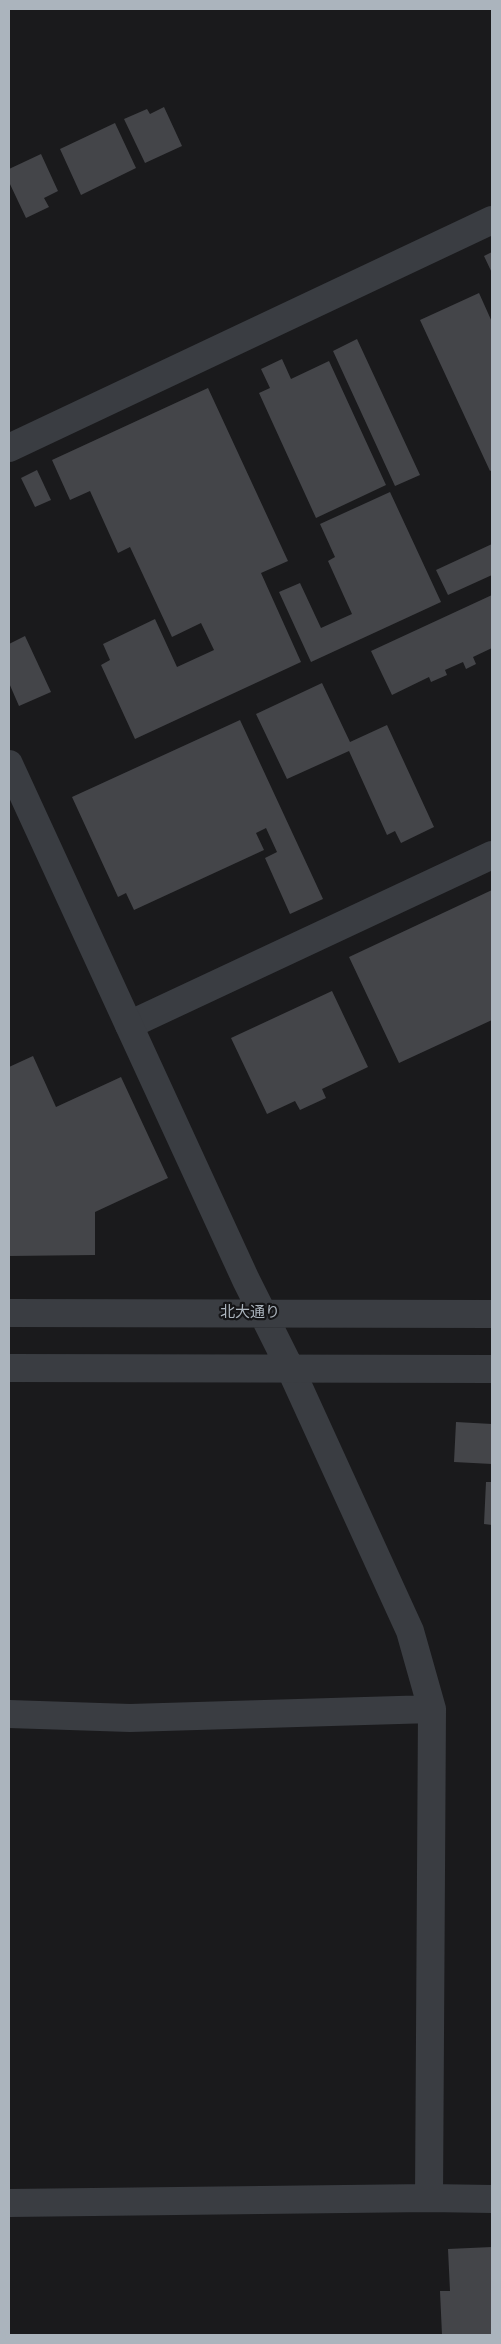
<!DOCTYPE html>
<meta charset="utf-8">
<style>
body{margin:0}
#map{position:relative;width:501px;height:2344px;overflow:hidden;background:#1a1a1c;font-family:"Titillium Web",sans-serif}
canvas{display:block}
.frame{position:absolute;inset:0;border:10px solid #abb4bd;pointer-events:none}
</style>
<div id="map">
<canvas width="501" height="2344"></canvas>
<div class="frame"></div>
</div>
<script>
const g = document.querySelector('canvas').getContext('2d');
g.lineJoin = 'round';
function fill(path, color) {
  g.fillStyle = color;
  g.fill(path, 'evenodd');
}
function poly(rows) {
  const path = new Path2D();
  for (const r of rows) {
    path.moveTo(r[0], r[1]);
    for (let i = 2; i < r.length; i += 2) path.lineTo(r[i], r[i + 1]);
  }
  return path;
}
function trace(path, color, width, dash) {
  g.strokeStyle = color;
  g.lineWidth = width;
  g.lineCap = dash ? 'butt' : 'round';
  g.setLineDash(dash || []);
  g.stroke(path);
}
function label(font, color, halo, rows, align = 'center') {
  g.font = font + ' "Titillium Web","Noto Sans JP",sans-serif';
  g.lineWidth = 4.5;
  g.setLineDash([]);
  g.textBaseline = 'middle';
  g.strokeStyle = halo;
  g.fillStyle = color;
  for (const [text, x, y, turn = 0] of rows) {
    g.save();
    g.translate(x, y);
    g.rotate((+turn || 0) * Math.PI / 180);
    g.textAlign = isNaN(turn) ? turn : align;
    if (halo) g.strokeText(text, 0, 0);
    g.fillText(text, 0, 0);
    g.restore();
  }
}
fill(poly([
 [164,107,182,146,145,163,124,119,147,109,150,114],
 [115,123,136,168,81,195,60,149],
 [41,154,58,191,44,198,49,207,26,218,9,182,9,169],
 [492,252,492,273,484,256],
 [479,293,492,322,492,470,490,471,420,320],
 [357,339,420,475,395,486,333,351],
 [282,359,291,379,329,361,386,485,316,518,259,393,270,388,261,369],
 [208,388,288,561,261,573,301,662,135,739,101,665,110,660,103,644,155,619,177,667,214,650,201,623,172,637,130,547,118,553,90,491,70,500,52,460],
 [37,470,51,500,35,507,21,478],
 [390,492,441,602,311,662,279,592,300,583,321,628,352,614,328,561,335,557,320,524],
 [492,544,492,575,448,595,436,570],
 [492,595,492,648,473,657,476,664,466,669,463,662,445,670,447,675,431,682,429,677,392,695,371,651],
 [25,636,51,692,19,706,9,683,9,644],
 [322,683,350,742,387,725,434,827,401,843,395,831,387,835,349,751,287,779,256,714],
 [240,720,323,899,290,914,265,858,277,852,266,828,256,833,264,850,134,910,126,893,118,897,72,797],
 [492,890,492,1020,399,1063,349,957],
 [332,991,368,1067,322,1089,326,1098,300,1110,295,1101,267,1114,231,1038],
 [33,1056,56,1107,121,1077,168,1178,95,1212,95,1255,9,1256,9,1067],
 [456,1422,492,1424,492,1464,454,1462],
 [486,1482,492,1482,492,1525,484,1524],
 [492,2247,492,2335,442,2335,440,2291,450,2291,448,2249]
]), '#444549');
trace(poly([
 [9,448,492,220],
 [129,1025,492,855],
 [290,1368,410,1631,432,1709,429,2198],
 [9,1714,130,1718,432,1709],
 [9,2203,429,2198,492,2199]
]), '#3a3d42', 28);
trace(poly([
 [9,764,246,1280,290,1368],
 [9,1313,492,1314],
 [9,1368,492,1369]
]), '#3a3d42', 28);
label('15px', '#abb4bd', '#151517', [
 ["北大通り",250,1313]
]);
</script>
